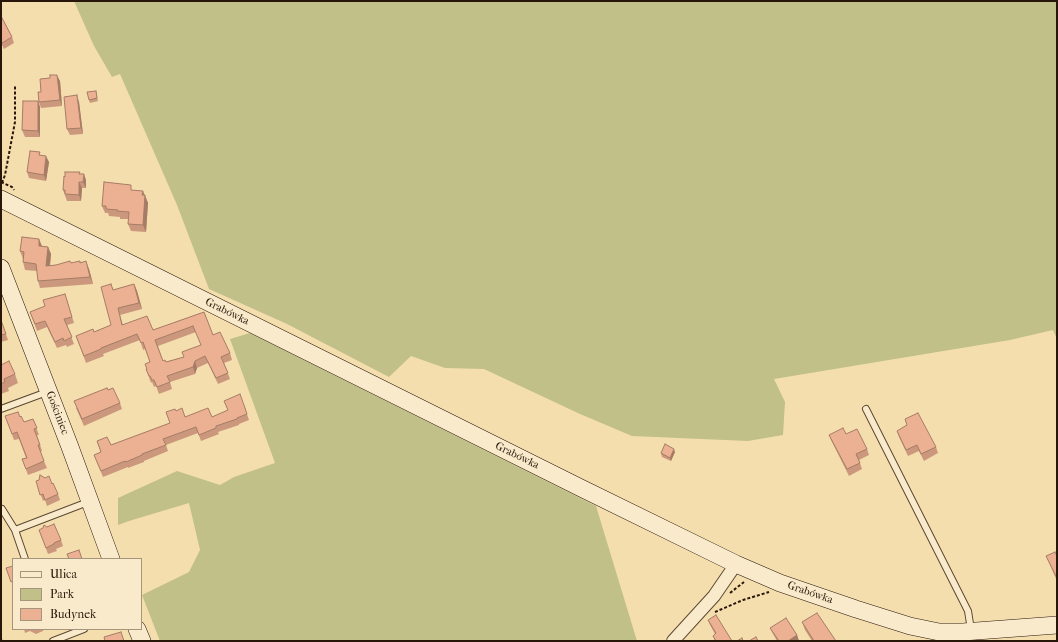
<!DOCTYPE html>
<meta charset="utf-8">
<style>
body{margin:0}
#map{position:relative;width:1058px;height:642px;overflow:hidden;background:#f5deae;font-family:"IM FELL French Canon",serif}
canvas{display:block}
.frame{position:absolute;inset:0;border:2px solid #281609;pointer-events:none}
.legend{position:absolute;left:12px;top:558px;width:130px;height:72px;box-sizing:border-box;background:#f8eaca;border:1px solid #a5957d;margin:0;padding:5px 7px;list-style:none;font-size:12px;color:#281609}
.legend li{display:flex;align-items:center;gap:8px;height:20px}
.legend b{width:20px;border:1px solid #a5957d}
</style>
<div id="map">
<canvas width="1058" height="642"></canvas>
<div class="frame"></div>
<ul class="legend">
<li><b style="height:5px;background:#f8eaca"></b>Ulica</li>
<li><b style="height:11px;background:#c0c088"></b>Park</li>
<li><b style="height:11px;background:#ecb192"></b>Budynek</li>
</ul>
</div>
<script>
const g = document.querySelector('canvas').getContext('2d');
g.lineJoin = 'round';
function fill(path, color) {
  g.fillStyle = color;
  g.fill(path, 'evenodd');
}
function poly(rows) {
  const path = new Path2D();
  for (const r of rows) {
    path.moveTo(r[0], r[1]);
    for (let i = 2; i < r.length; i += 2) path.lineTo(r[i], r[i + 1]);
  }
  return path;
}
function trace(path, color, width, dash) {
  g.strokeStyle = color;
  g.lineWidth = width;
  g.lineCap = dash ? 'butt' : 'round';
  g.setLineDash(dash || []);
  g.stroke(path);
}
function label(font, color, halo, rows, align = 'center') {
  g.font = font + ' "IM FELL French Canon",serif';
  g.lineWidth = 3.5;
  g.setLineDash([]);
  g.textBaseline = 'middle';
  g.strokeStyle = halo;
  g.fillStyle = color;
  for (const [text, x, y, turn = 0] of rows) {
    g.save();
    g.translate(x, y);
    g.rotate((+turn || 0) * Math.PI / 180);
    g.textAlign = isNaN(turn) ? turn : align;
    if (halo) g.strokeText(text, 0, 0);
    g.fillText(text, 0, 0);
    g.restore();
  }
}
fill(poly([
 [74,1,1057,1,1057,339,1053,330,1010,340,774,379,785,402,783,435,748,441,632,436,580,414,484,369,445,368,411,356,389,377,287,324,209,289,177,205,120,74,112,77,94,46],
 [250,333,596,506,637,641,160,641,142,595,189,572,200,550,189,503,129,521,118,525,118,498,177,471,220,485,234,477,275,463,230,339]
]), '#c0c088');
const lane = poly([
 [1,409,47,392],
 [866,409,968,611,971,630],
 [2,509,15,530],
 [25,559,15,530,88,502],
 [53,641,84,629]
]);
const street = poly([
 [673,641,714,596,736,564]
]);
const secondary = poly([
 [1,199,583,489,736,564,780,583,856,609,910,626,939,632,963,632,1057,625],
 [1,268,70,447,111,559],
 [137,629,142,641]
]);
trace(lane, '#5b4832', 8);
trace(street, '#5b4832', 14);
trace(secondary, '#281609', 18);
trace(poly([
 [1,182,12,187,14,190],
 [2,183,5,175,15,122,15,85],
 [730,593,744,582],
 [715,612,743,600,769,592]
]), '#281609', 2, [3, 2]);
trace(lane, '#f8eaca', 6);
trace(street, '#f8eaca', 12);
trace(secondary, '#f8eaca', 17);
fill(poly([
 [1,16,12,37,14,43,4,49,1,43],
 [60,81,62,106,41,108,39,102,41,92],
 [96,91,98,101,90,103,89,100],
 [38,101,40,107,40,137,25,137,22,130],
 [79,102,83,134,70,135,67,129],
 [41,155,49,162,46,181,29,178,27,172],
 [80,172,80,174,86,180,86,188,82,188,81,201,67,201,63,190,65,177],
 [133,190,145,195,148,203,146,232,131,231,128,224,129,219,120,219,120,217,109,216,108,213,105,213,102,206],
 [42,246,48,247,51,254,50,266,71,263,80,263,89,269,93,284,40,288,38,281,37,271,25,270,23,262,23,259,20,251],
 [111,284,113,290,134,284,137,291,142,309,120,315,123,325,153,330,204,312,213,335,230,353,232,360,224,363,230,379,218,384,208,363,197,368,195,374,170,382,172,389,159,394,156,386,154,387,152,382,151,383,146,369,147,369,150,362,145,349,143,350,140,340,103,354,104,356,86,363,76,336,94,332,111,325],
 [196,332,201,345,184,357,166,362,163,361,158,346],
 [67,300,74,323,67,325,74,344,67,347,66,345,57,348,47,327,37,331,30,312],
 [1,320,8,340,1,342],
 [1,365,15,374,18,383,8,388,9,391,1,394],
 [108,390,120,403,122,409,84,426,76,408],
 [224,401,245,408,249,420,239,424,239,425,218,432,219,434,201,441,198,433,166,445,168,451,144,461,144,462,128,468,128,467,103,477,94,455,101,452,97,441,111,445,170,423,176,411,185,417,212,417,228,410],
 [5,416,20,417,24,422,33,419,39,435,37,435,42,451,40,452,47,468,28,475,22,459,26,458,19,439,14,440],
 [905,419,936,447,938,453,924,461,919,451,908,456,899,437,897,431,907,425],
 [846,434,867,449,869,455,859,460,862,469,849,476,832,442,829,435],
 [675,452,671,461,662,457,661,453],
 [36,481,52,484,58,494,60,500,47,506,45,500,43,501],
 [39,530,61,540,63,546,56,549,57,551,48,554],
 [1046,556,1057,556,1057,581,1050,565],
 [708,620,732,641,715,641,713,636,715,634,710,625],
 [802,622,836,641,812,641,805,630],
 [770,628,797,635,799,641,777,641,773,634],
 [24,629,44,629,43,631,36,634,30,631,25,633],
 [1,635,3,641,1,641]
]), '#cb987e');
fill(poly([
 [57,75,60,81,62,106,60,100],
 [77,95,79,102,83,134,81,128],
 [38,101,40,107,40,137,38,131],
 [46,156,49,162,46,181,44,175],
 [84,174,86,180,86,188,83,182],
 [79,182,82,188,81,201,79,195],
 [143,191,148,203,146,232,143,225],
 [39,239,42,246,39,246],
 [48,247,51,254,49,274,46,266],
 [86,261,89,269,93,284,90,277],
 [134,284,137,291,142,309,139,303],
 [195,361,197,368,195,374,193,367],
 [674,449,675,452,671,461,670,458],
 [797,635,799,641,788,641]
]), '#a57c66');
const building = poly([
 [1,16,12,37,2,43,1,41,1,16],
 [50,75,57,75,60,100,39,102,38,92,41,92,40,79,50,78,50,75],
 [96,91,97,98,89,100,87,92,96,91],
 [77,95,81,128,67,129,64,97,77,95],
 [23,101,38,101,38,131,22,130,23,101],
 [30,151,40,152,39,155,46,156,44,175,27,172,30,151],
 [65,172,80,172,79,174,84,174,83,182,79,182,79,195,65,194,65,190,63,190,64,176,65,177,65,172],
 [104,182,131,185,131,190,143,191,142,195,145,195,143,225,128,224,129,212,117,211,118,210,106,209,106,206,102,206,104,182],
 [22,237,39,239,39,246,48,247,46,266,56,265,70,261,71,263,80,261,80,263,86,261,90,277,38,281,36,264,23,262,24,252,20,251,22,237],
 [111,284,113,290,134,284,139,303,118,308,122,325,147,316,153,330,204,312,213,335,220,332,230,353,221,357,228,373,216,378,205,356,195,361,193,367,167,376,170,382,157,387,154,380,152,380,150,376,149,376,146,369,147,369,145,364,150,362,143,342,141,343,137,334,101,348,101,349,84,356,76,336,93,329,94,332,111,325,101,287,111,284],
 [193,326,201,345,182,352,184,357,166,362,165,360,163,361,155,340,193,326],
 [65,294,72,317,64,319,72,337,64,341,63,338,55,342,45,321,35,324,30,312,45,306,43,300,65,294],
 [1,320,6,334,1,335,1,320],
 [9,361,15,374,4,379,5,382,1,384,1,365,9,361],
 [107,388,108,390,113,388,120,403,82,419,74,401,107,388],
 [240,394,245,408,247,414,237,418,237,419,216,426,216,428,199,435,196,427,163,439,166,445,142,454,142,455,126,462,125,461,101,471,94,455,101,452,97,441,107,437,111,445,170,423,166,412,175,409,176,411,182,408,185,417,208,408,212,417,228,410,224,401,240,394],
 [18,412,20,417,21,416,24,422,33,419,37,428,34,429,40,445,38,445,44,461,26,469,22,459,27,458,17,432,12,434,5,416,18,412],
 [918,413,936,447,921,454,917,445,906,450,897,431,907,425,905,419,918,413],
 [843,428,846,434,857,429,867,449,856,454,860,463,847,469,829,435,843,428],
 [665,444,674,449,670,458,661,453,665,444],
 [40,475,45,478,49,476,52,484,53,483,58,494,45,500,43,494,40,495,36,481,39,480,40,475],
 [54,524,61,540,54,543,54,544,46,548,39,530,43,528,44,525,47,527,54,524],
 [79,550,82,559,69,559,67,554,79,550],
 [1055,552,1057,556,1057,575,1056,576,1046,556,1055,552],
 [13,566,13,581,11,582,6,568,13,566],
 [817,613,836,641,814,641,802,622,817,613],
 [716,615,732,641,716,641,713,636,716,633,708,620,716,615],
 [786,618,797,635,788,641,779,641,770,628,786,618],
 [121,632,124,641,105,641,104,637,121,632],
 [756,637,758,641,749,641,756,637],
 [742,638,743,641,737,641,742,638]
]);
fill(building, '#ecb192');
trace(building, '#a57c66', 1);
label('11px', '#281609', '#f8eaca', [
 ["Grabówka",227,312,26],
 ["Gościniec",57,413,69],
 ["Grabówka",517,456,26],
 ["Grabówka",810,593,19]
]);
</script>
